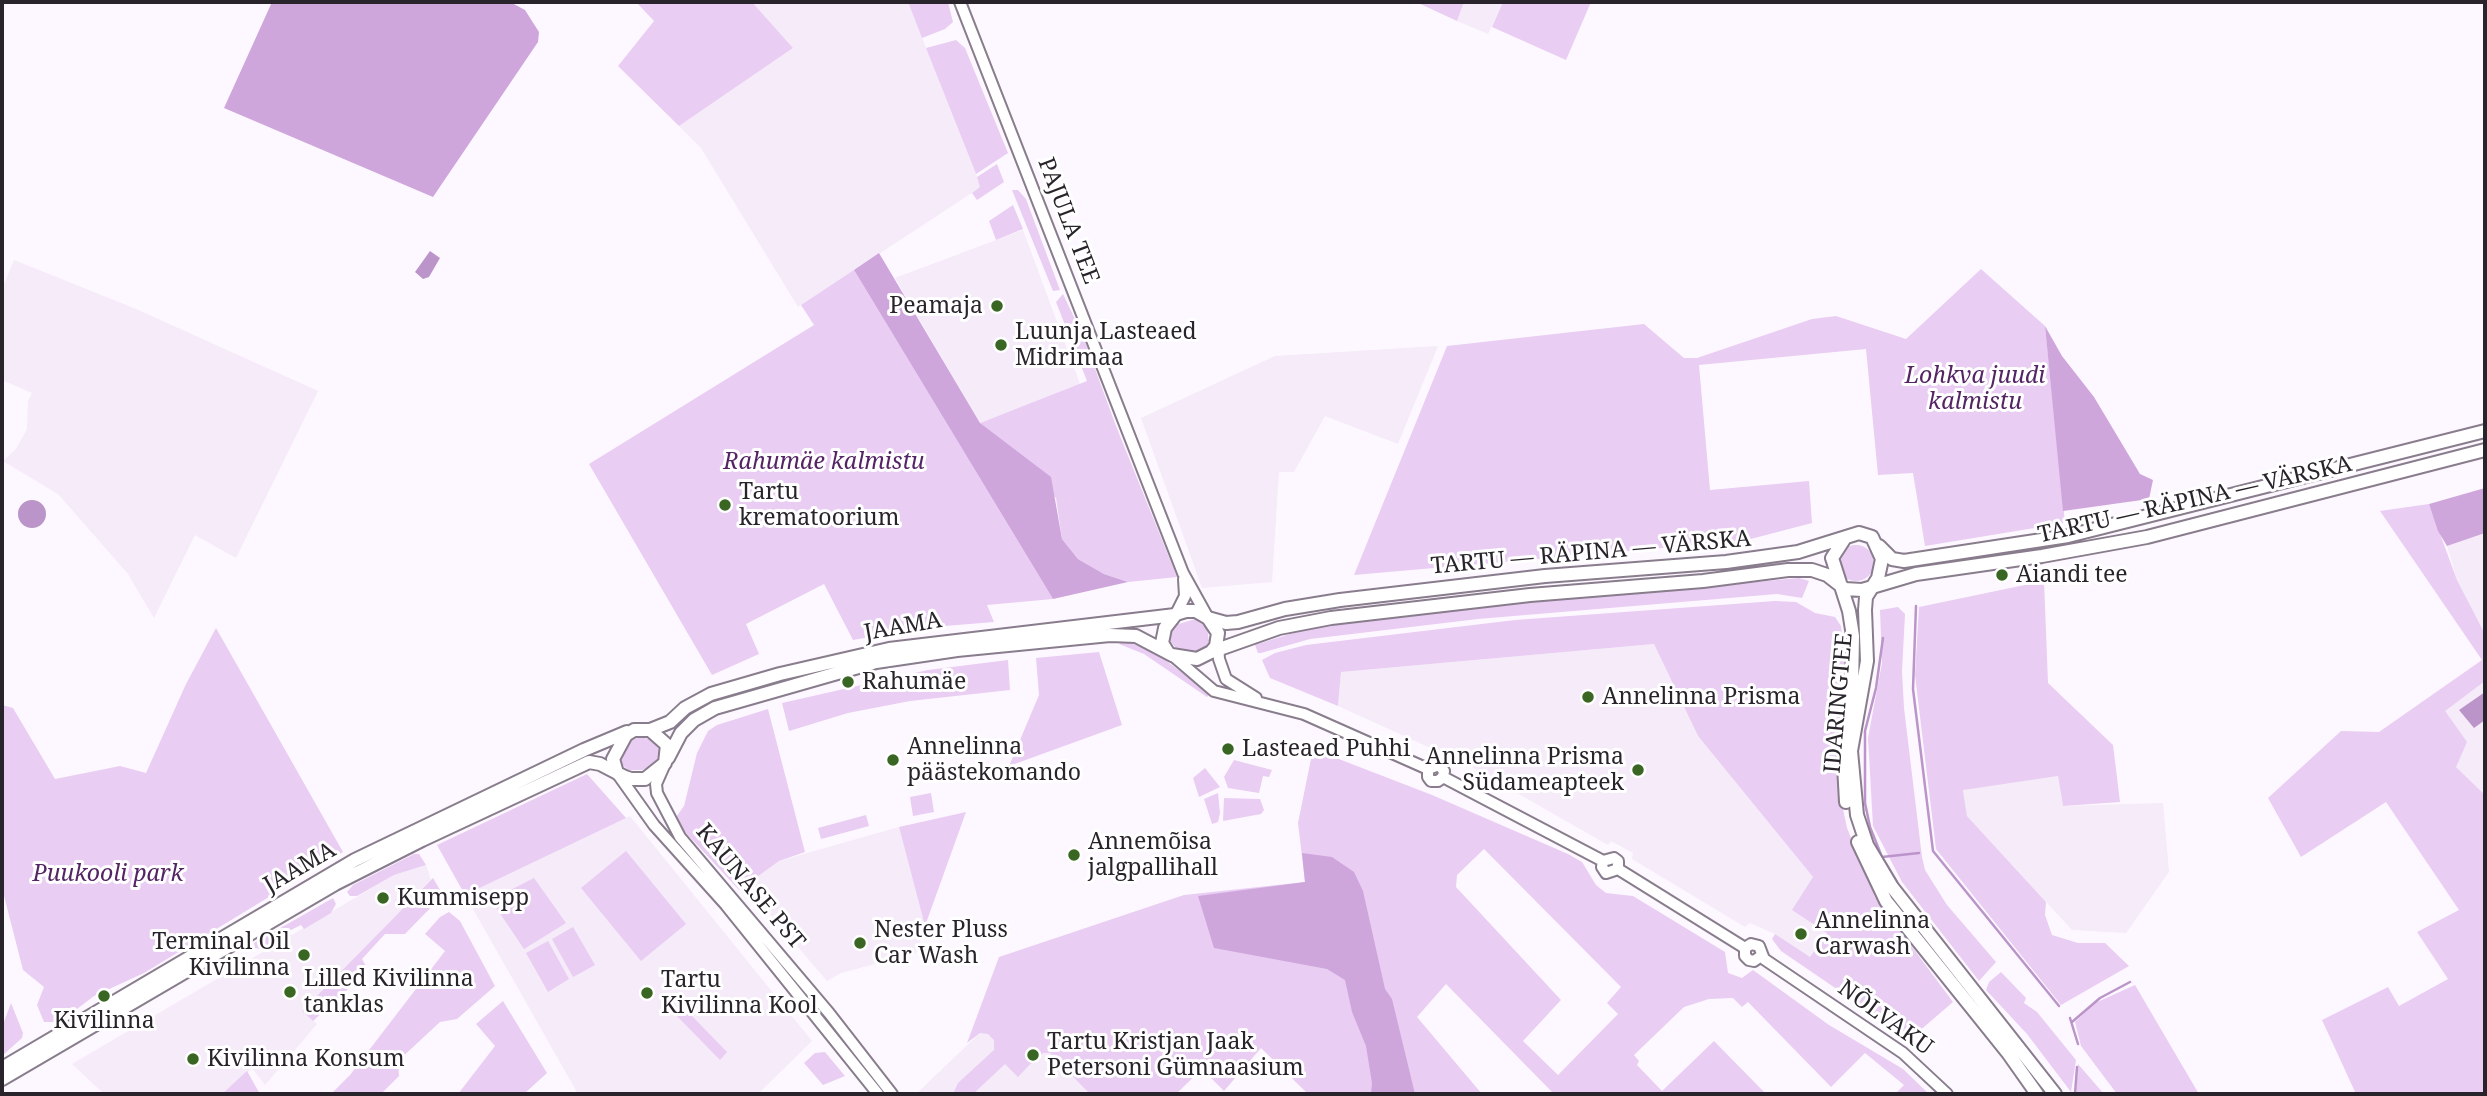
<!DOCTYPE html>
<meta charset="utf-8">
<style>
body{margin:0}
#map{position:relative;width:2487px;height:1096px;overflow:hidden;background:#fdf8ff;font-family:"Noto Serif",serif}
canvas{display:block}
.frame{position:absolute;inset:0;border:4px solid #29242b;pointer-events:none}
</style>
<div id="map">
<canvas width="2487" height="1096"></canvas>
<div class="frame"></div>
</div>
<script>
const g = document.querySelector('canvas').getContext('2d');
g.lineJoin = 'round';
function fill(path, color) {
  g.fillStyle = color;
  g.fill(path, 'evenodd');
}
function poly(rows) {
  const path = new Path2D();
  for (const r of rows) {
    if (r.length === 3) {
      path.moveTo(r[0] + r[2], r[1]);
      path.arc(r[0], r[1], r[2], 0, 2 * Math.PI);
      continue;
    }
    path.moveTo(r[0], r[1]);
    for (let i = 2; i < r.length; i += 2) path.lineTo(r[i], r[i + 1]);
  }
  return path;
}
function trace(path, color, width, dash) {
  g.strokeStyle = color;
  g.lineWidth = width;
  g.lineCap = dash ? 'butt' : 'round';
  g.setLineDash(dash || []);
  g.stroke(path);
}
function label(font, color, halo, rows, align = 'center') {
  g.font = font + ' "Noto Serif",serif';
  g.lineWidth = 6;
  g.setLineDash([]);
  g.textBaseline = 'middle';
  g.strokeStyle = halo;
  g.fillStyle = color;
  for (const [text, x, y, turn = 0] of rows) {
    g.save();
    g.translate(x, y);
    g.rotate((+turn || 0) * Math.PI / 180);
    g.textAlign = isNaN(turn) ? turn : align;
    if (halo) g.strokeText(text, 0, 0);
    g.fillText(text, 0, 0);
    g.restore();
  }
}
fill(poly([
 [752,2,908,2,981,187,798,307,701,148,679,126,793,48],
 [1464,2,1503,2,1488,34,1457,21],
 [1023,230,1080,384,980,423,895,278],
 [14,260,136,309,318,391,236,558,195,535,154,618,128,574,58,494,3,461,16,449,27,429,28,401,32,393,2,380,2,289],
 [1438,346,1398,444,1325,416,1294,472,1279,472,1272,582,1202,588,1141,418,1275,356],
 [2485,533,2485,634,2457,580,2447,546],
 [1654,644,1698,736,1813,877,1827,933,1810,958,1775,934,1750,923,1745,927,1632,859,1633,853,1611,841,1608,845,1468,765,1338,706,1341,672],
 [2485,681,2485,795,2456,767,2444,711],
 [2058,776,2063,806,2163,803,2169,872,2126,933,2072,930,1967,816,1963,789],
 [630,816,812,1041,758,1094,578,1094,465,895],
 [899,827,925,926,916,953,841,973,827,981,745,885,779,861],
 [426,865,431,880,302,1011,317,1024,265,1085,252,1068,222,1094,104,1094,72,1064,394,875],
 [1061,991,1122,1094,916,1094,980,1033]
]), '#f5ebf9');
fill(poly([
 [636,2,752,2,793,48,679,126,618,66,654,21],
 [908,2,948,2,953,22,945,29,922,38],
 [1416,2,1464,2,1457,21],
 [1503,2,1591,2,1566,60,1492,27],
 [956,40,965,48,1008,153,976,174,926,48],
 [997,164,1004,182,977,200,972,193,980,187,977,177],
 [1012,190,1018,190,1026,199,1060,290,1053,291],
 [1013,205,1023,229,996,240,989,221],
 [1981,269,2045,326,2065,523,1925,546,1913,473,1878,475,1866,349,1699,365,1710,490,1809,481,1812,523,1743,541,1354,575,1447,346,1644,324,1684,358,1697,358,1812,319,1836,316,1906,339],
 [854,270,1053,599,987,605,994,622,920,628,853,640,824,584,746,624,759,654,712,675,589,464,814,325,801,305],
 [1063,294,1083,336,1116,426,1177,577,1128,582,1104,574,1078,559,1062,539,1056,498,980,423,1087,381,1056,302],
 [2429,504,2457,580,2485,634,2485,681,2445,711,2467,742,2456,767,2485,795,2485,1094,2356,1094,2322,1020,2388,987,2399,1006,2448,979,2417,932,2459,910,2386,802,2301,857,2268,798,2341,731,2379,732,2482,660,2380,511],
 [1856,563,18],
 [1799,578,1809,581,1802,598,1777,594,1478,619,1310,639,1261,653,1258,653,1255,645,1299,631,1338,624,1476,607],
 [2044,581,2048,683,2113,745,2120,802,2063,806,2058,776,1963,790,1967,816,2046,902,2045,915,2052,935,2078,943,2105,943,2129,966,2061,1005,1936,849,1915,675,1919,607],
 [1775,601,1796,602,1815,613,1835,617,1841,626,1846,671,1835,746,1838,785,1847,828,1875,897,1953,1002,1910,1039,1781,951,1772,939,1775,934,1810,957,1827,933,1792,910,1813,877,1698,736,1654,644,1341,672,1338,706,1270,678,1262,660,1275,653,1306,645,1515,620],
 [1898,607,1905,614,1902,671,1904,708,1922,857,1925,870,1947,905,1996,962,1979,981,1902,882,1873,826,1868,738,1882,663,1880,610],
 [1195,619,1207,628,1209,641,1205,650,1196,655,1179,652,1167,637,1172,626],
 [216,628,343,852,144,973,94,996,60,1022,44,1022,37,1005,44,987,23,970,2,888,2,705,13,708,55,779,120,766,146,773,186,684],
 [1126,641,1156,653,1210,694,1207,697,1144,654,1119,644],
 [1099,652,1122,725,1009,766,1039,695,1036,658],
 [1008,660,1010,690,910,701,848,713,789,731,782,703,928,670],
 [768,709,805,852,779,861,739,890,674,820,684,806,697,753,708,731,717,725],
 [639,737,655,740,660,747,660,756,653,765,642,770,628,770,620,763,619,757,629,742],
 [1313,749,1432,795,1568,854,1582,862,1596,885,1606,893,1633,896,1725,952,1728,973,1742,978,1753,970,1829,1025,1903,1069,1929,1094,1895,1094,1904,1085,1865,1053,1831,1087,1748,1002,1742,1007,1733,998,1709,999,1684,1007,1634,1055,1639,1061,1637,1065,1662,1091,1714,1041,1766,1094,1554,1094,1446,984,1417,1017,1482,1094,1308,1094,1261,1048,1224,1091,1202,1069,1176,1094,1090,1094,1050,1053,1043,1053,1034,1060,1018,1077,1005,1064,973,1094,953,1094,958,1083,994,1050,994,1040,988,1034,980,1033,967,1043,999,957,1184,895,1305,882,1298,823],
 [1484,849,1621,987,1607,1003,1618,1014,1558,1075,1523,1041,1561,1000,1456,887,1457,875],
 [1234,760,1272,770,1269,777,1263,776,1259,793,1228,788,1224,777],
 [1205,768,1220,787,1199,797,1193,778],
 [587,774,626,818,465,895,437,845],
 [931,793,934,812,913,816,910,797],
 [1218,793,1220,813,1218,822,1212,824,1204,799],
 [1224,798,1260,799,1264,810,1261,814,1223,821],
 [966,812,925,926,899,827],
 [866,815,869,826,821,839,818,828],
 [626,851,686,924,641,961,581,888],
 [414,854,419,854,426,865,394,875,357,896,350,896,347,892,353,885],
 [433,878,443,895,405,934,385,934,362,959,367,968,357,981,313,1021,302,1011],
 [534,878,566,923,524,949,491,900],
 [333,898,336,904,331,913,304,929,301,925,289,931,291,936,267,950,255,948,254,943],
 [449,912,460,921,495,986,457,1019,440,1022,398,1061,399,1076,381,1094,331,1094,350,1075,445,951,425,934,440,917],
 [573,927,595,965,573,977,552,939],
 [548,941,569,979,548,992,526,953],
 [2001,972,2026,998,2024,1003,2037,1012,2076,1060,2071,1092,2027,1034,1986,990,1989,982],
 [2135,985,2196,1089,2199,1094,2117,1094,2081,1046,2075,1022,2095,1003],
 [503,1001,547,1073,524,1094,458,1094,495,1046,476,1024],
 [11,1003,23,1033,22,1038,2,1056,2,1027],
 [678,1010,686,1010,727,1052,720,1060,674,1013],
 [825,1052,845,1076,823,1085,804,1063,815,1053],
 [2078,1064,2104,1094,2076,1094],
 [247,1071,260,1094,222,1094]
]), '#e9cdf3');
fill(poly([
 [272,2,510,2,525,10,539,32,538,42,433,197,224,108],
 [879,253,980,423,1051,477,1062,539,1078,559,1104,574,1128,582,1053,599,854,270],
 [2045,326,2062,356,2094,397,2140,474,2153,480,2149,499,2063,511],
 [2485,488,2485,533,2447,546,2438,531,2429,504],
 [1302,853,1332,857,1354,872,1363,891,1385,989,1392,999,1415,1094,1371,1094,1372,1083,1366,1046,1352,1012,1345,980,1327,969,1214,948,1198,896,1305,882]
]), '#cea6dc');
fill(poly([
 [430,251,440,258,429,277,423,279,415,272],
 [32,514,14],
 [2485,692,2485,720,2474,728,2459,710]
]), '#bb95c9');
trace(poly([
 [1916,606,1913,689,1933,851,2059,1006],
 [1883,638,1876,688,1865,731,1865,803,1870,827,1882,857,1919,853],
 [1882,857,1897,882],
 [2070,1018,2078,1044],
 [2072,1022,2100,998,2130,982],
 [2075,1094,2077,1067]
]), '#bb95c9', 2.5);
const tertiary = poly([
 [960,2,1183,573,1208,618],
 [1176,614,1185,596,1184,579],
 [1218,644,1219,659,1226,679,1256,698],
 [1172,655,1214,691,1304,714,1428,769,1439,765,1444,771,1443,777],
 [664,766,656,784,657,793,680,837,829,1013,892,1094],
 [1428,769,1428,777,1431,781,1438,781,1443,777],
 [617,773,654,825,726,905,878,1094],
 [1443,777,1603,861],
 [1603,861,1602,867,1606,873,1618,869],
 [1603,861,1614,858,1618,861,1618,869],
 [1618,869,1745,948],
 [1745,948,1751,944,1759,946,1764,959,1903,1053,1947,1094],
 [1745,948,1745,956,1749,960,1754,961,1761,956]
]);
const secondary = poly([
 [1845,538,1832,558,1849,611,1853,636,1852,688,1843,747,1846,802],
 [1879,546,1892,559,1904,561,2068,536,2485,431],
 [1208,618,1226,623,1238,622,1285,609,1340,600,1545,576,1726,562,1798,552,1859,533,1872,537,1882,559,1878,578,1866,597,1865,610,1867,661,1851,751,1857,815,1867,845,1892,887,2055,1094],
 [1211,652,1279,628,1331,618,1530,595,1703,581,1788,570,1812,570,1827,575,1845,589,1862,590,1916,574,2042,556,2147,537,2485,450],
 [650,730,670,722,685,708,711,694,780,674,889,649,1175,615],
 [668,758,681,733,694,720,715,708,876,662,957,650,1110,635,1136,636,1172,655,1197,659,1211,652,1216,646,1218,633,1208,618,1196,611,1186,611,1176,614,1165,628,1162,643,1167,651],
 [1858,842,1886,901,2008,1053,2037,1094],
 [2,1068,355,860,584,750,627,732],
 [2,1079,335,884,422,840,589,762,600,764,625,777,631,779,645,779,665,763,667,745,650,730,634,730,626,735,613,759,617,773]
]);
trace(tertiary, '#897d8d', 14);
trace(secondary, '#897d8d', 16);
trace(tertiary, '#fff', 10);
trace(secondary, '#fff', 12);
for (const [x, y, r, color] of [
 [997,306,7,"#3a6624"],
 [1001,345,7,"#3a6624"],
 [725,505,7,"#3a6624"],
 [2002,575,7,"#3a6624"],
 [848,682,7,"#3a6624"],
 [1588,697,7,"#3a6624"],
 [1228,749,7,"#3a6624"],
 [893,760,7,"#3a6624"],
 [1638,770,7,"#3a6624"],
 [1074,855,7,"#3a6624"],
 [383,898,7,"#3a6624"],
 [1801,934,7,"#3a6624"],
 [860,943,7,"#3a6624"],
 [304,955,7,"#3a6624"],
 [290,992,7,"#3a6624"],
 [647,993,7,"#3a6624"],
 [104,996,7,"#3a6624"],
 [1033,1055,7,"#3a6624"],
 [193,1059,7,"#3a6624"]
]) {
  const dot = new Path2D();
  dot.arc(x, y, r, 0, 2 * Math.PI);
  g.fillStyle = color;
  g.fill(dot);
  trace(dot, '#fff', 2.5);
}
label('23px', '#29242b', '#fff', [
 ["PAJULA TEE",1068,221,69],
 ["TARTU — RÄPINA — VÄRSKA",2195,500,-13],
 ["TARTU — RÄPINA — VÄRSKA",1591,553,-5],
 ["JAAMA",903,627,-10],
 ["IDARINGTEE",1839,703,-85],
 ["JAAMA",300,868,-30],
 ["KAUNASE PST",750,887,50],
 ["NÕLVAKU",1885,1018,36]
]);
label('23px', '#29242b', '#fff', [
 ["Peamaja",983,306,"right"],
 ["Luunja Lasteaed",1015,332],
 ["Midrimaa",1015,358],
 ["Tartu",739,492],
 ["krematoorium",739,518],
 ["Aiandi tee",2016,575],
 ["Rahumäe",862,682],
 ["Annelinna Prisma",1602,697],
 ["Annelinna",907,747],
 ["päästekomando",907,773],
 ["Lasteaed Puhhi",1242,749],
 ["Annelinna Prisma",1624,757,"right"],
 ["Südameapteek",1624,783,"right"],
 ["Annemõisa",1088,842],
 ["jalgpallihall",1088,868],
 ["Kummisepp",397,898],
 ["Annelinna",1815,921],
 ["Carwash",1815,947],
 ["Nester Pluss",874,930],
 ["Car Wash",874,956],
 ["Terminal Oil",290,942,"right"],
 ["Kivilinna",290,968,"right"],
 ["Lilled Kivilinna",304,979],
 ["tanklas",304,1005],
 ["Tartu",661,980],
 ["Kivilinna Kool",661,1006],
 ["Kivilinna",104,1021,"center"],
 ["Tartu Kristjan Jaak",1047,1042],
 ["Petersoni Gümnaasium",1047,1068],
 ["Kivilinna Konsum",207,1059]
], 'left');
label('italic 23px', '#542464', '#fff', [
 ["Lohkva juudi",1975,376],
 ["kalmistu",1975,402],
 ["Rahumäe kalmistu",824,462],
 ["Puukooli park",108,874]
]);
</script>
